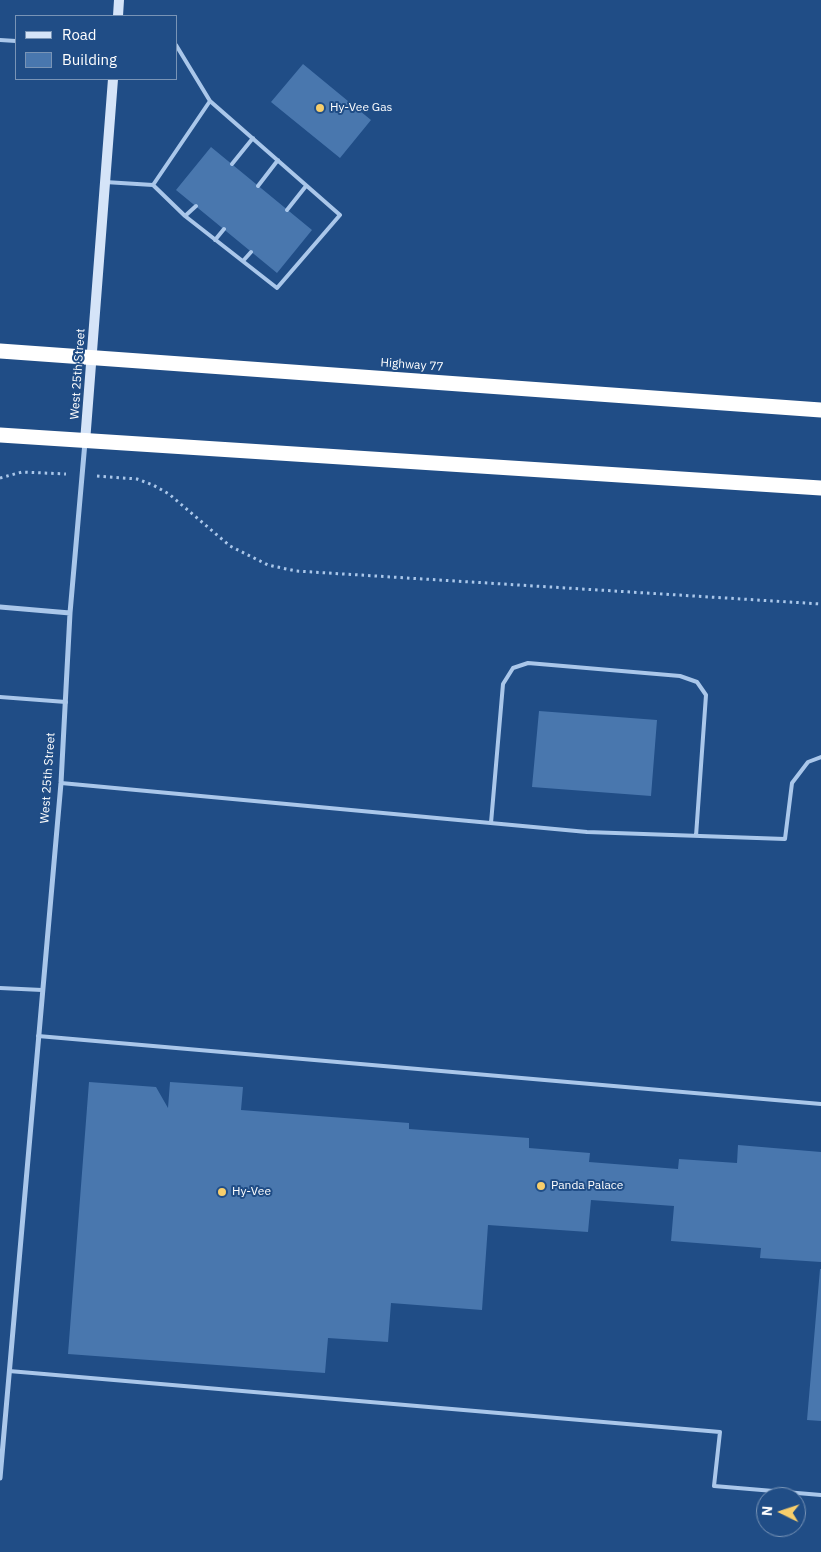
<!DOCTYPE html>
<style>
body{margin:0}
#map{position:relative;width:821px;height:1552px;overflow:hidden;background:#204d86;font-family:"IBM Plex Sans",sans-serif}
canvas{display:block}
.legend{position:absolute;left:15px;top:15px;width:162px;height:65px;box-sizing:border-box;background:#204d86;border:1px solid #7994b6;margin:0;padding:6px 9px;list-style:none;font-size:15px;color:#fff}
.legend li{display:flex;align-items:center;gap:10px;height:25px}
.legend b{width:25px;border:1px solid #7994b6}
.north{position:absolute;left:756px;top:1487px;width:50px;height:50px;box-sizing:border-box;background:#204d86;border:1px solid #7994b6;border-radius:50%;rotate:274deg;font-size:14px;font-weight:700;line-height:20px;text-align:center;color:#fff}
.north::after{content:'';display:block;margin:auto;width:18px;height:22px;background:#f7ce6b;clip-path:polygon(50% 0,100% 100%,50% 72%,0 100%)}
</style>
<div id="map">
<canvas width="821" height="1552"></canvas>
<ul class="legend">
<li><b style="height:6px;background:#d5e4f8"></b>Road</li>
<li><b style="height:14px;background:#4977ae"></b>Building</li>
</ul>
<div class="north">N</div>
</div>
<script>
const g = document.querySelector('canvas').getContext('2d');
g.lineJoin = 'round';
function fill(path, color) {
  g.fillStyle = color;
  g.fill(path, 'evenodd');
}
function poly(rows) {
  const path = new Path2D();
  for (const r of rows) {
    path.moveTo(r[0], r[1]);
    for (let i = 2; i < r.length; i += 2) path.lineTo(r[i], r[i + 1]);
  }
  return path;
}
function trace(path, color, width, dash) {
  g.strokeStyle = color;
  g.lineWidth = width;
  g.lineCap = dash ? 'butt' : 'round';
  g.setLineDash(dash || []);
  g.stroke(path);
}
function label(font, color, halo, rows, align = 'center') {
  g.font = font + ' "IBM Plex Sans",sans-serif';
  g.lineWidth = 4;
  g.setLineDash([]);
  g.textBaseline = 'middle';
  g.strokeStyle = halo;
  g.fillStyle = color;
  for (const [text, x, y, turn = 0] of rows) {
    g.save();
    g.translate(x, y);
    g.rotate((+turn || 0) * Math.PI / 180);
    g.textAlign = isNaN(turn) ? turn : align;
    if (halo) g.strokeText(text, 0, 0);
    g.fillText(text, 0, 0);
    g.restore();
  }
}
fill(poly([
 [303,64,371,120,340,158,271,102],
 [211,147,312,230,277,273,176,190],
 [539,711,657,720,651,796,532,787],
 [89,1082,156,1087,168,1108,170,1082,243,1087,241,1110,409,1123,409,1129,529,1138,529,1148,590,1153,589,1162,678,1169,679,1159,737,1163,738,1145,821,1152,821,1262,760,1258,761,1248,671,1241,674,1206,591,1200,588,1232,488,1225,482,1310,391,1303,388,1342,328,1338,325,1373,68,1354],
 [820,1269,821,1269,821,1421,807,1420]
]), '#4977ae');
trace(poly([
 [97,476,137,479,153,485,169,494,230,546,268,565,296,571,821,604],
 [0,478,22,472,66,474]
]), '#aac7ea', 3, [2.5, 4]);
trace(poly([
 [0,40,16,41],
 [232,164,253,138],
 [105,182,153,185,210,101,176,45],
 [153,185,185,216,277,288,340,215,210,101],
 [258,186,278,160],
 [287,210,306,186],
 [185,216,196,206],
 [215,240,224,229],
 [243,261,251,252],
 [0,697,66,702],
 [61,783,587,832,785,839,792,783,808,762,821,757],
 [491,823,503,684,513,668,528,663,680,676,697,682,706,695,696,836],
 [0,988,42,990],
 [38,1036,821,1104],
 [9,1371,720,1432,714,1486,821,1495]
]), '#aac7ea', 4);
trace(poly([
 [0,607,70,613],
 [0,1478,61,783,70,613,85,442]
]), '#aac7ea', 5);
trace(poly([
 [118,16,119,0],
 [85,442,113,79]
]), '#d5e4f8', 10);
trace(poly([
 [0,351,821,410],
 [0,435,821,488]
]), '#fff', 15);
for (const [x, y, r, color] of [
 [320,108,5,"#f7ce6b"],
 [541,1186,5,"#f7ce6b"],
 [222,1192,5,"#f7ce6b"]
]) {
  const dot = new Path2D();
  dot.arc(x, y, r, 0, 2 * Math.PI);
  g.fillStyle = color;
  g.fill(dot);
  trace(dot, '#204d86', 2);
}
label('12px', '#fff', '#204d86', [
 ["Hy-Vee Gas",330,108],
 ["Panda Palace",551,1186],
 ["Hy-Vee",232,1192]
], 'left');
label('12px', '#fff', '#204d86', [
 ["Highway 77",412,365,4],
 ["West 25th Street",78,374,-86],
 ["West 25th Street",48,778,-86]
]);
</script>
